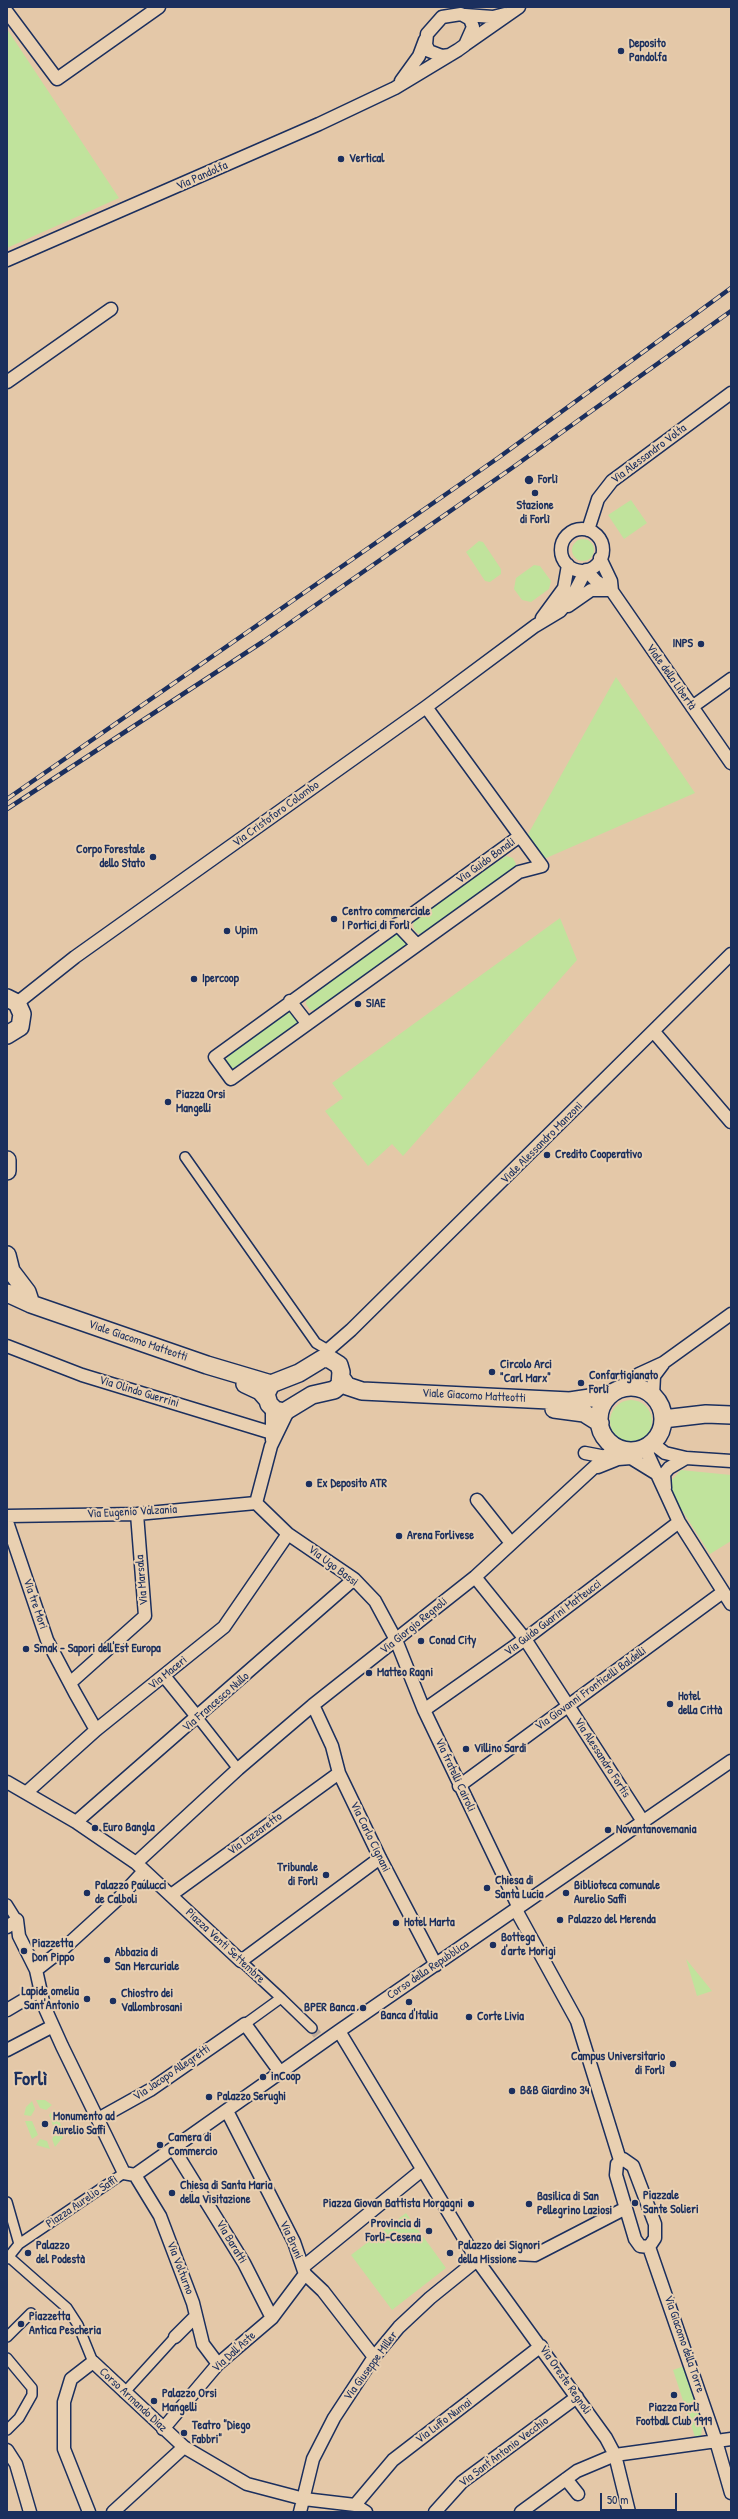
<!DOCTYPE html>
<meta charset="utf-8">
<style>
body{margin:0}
#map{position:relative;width:738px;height:2519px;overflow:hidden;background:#e4c8a8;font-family:"Patrick Hand",sans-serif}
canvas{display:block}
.frame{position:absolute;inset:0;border:8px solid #1b2f5e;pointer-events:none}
.scale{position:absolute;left:600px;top:2493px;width:77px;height:18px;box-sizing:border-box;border:2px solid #1b2f5e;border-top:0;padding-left:5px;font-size:12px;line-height:14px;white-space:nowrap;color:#1b2f5e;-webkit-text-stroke:3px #e9d0b1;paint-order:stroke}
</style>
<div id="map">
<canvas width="738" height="2519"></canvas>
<div class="frame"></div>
<div class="scale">50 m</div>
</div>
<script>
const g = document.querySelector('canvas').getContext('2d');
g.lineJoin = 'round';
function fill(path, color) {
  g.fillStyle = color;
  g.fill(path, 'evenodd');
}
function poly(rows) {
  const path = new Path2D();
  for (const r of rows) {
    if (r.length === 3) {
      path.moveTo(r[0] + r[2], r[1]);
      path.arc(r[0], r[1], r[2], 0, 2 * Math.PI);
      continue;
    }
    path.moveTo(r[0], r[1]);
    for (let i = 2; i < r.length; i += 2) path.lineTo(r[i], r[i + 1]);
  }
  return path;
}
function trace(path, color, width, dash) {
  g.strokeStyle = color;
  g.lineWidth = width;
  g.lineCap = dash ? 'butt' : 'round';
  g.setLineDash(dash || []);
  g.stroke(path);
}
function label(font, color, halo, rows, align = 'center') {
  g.font = font + ' "Patrick Hand",sans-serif';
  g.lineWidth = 4;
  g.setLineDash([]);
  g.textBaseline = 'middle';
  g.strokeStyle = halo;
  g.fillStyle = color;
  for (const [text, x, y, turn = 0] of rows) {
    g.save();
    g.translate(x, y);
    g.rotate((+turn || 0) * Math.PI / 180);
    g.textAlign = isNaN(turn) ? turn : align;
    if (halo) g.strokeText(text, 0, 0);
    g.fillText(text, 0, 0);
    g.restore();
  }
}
fill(poly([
 [7,29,119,198,7,248],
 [631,500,647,523,624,539,608,515],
 [583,550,11],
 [479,541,483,542,501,569,501,574,490,582,485,581,466,552],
 [534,565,540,566,551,581,549,589,531,602,522,600,514,589,516,578],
 [616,677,695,793,544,859,527,836],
 [506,856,513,858,516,864,514,870,427,932,419,934,415,931,413,925,415,919],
 [560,918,577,960,403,1156,392,1144,368,1166,325,1111,343,1098,332,1083],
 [397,934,407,940,405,947,320,1010,310,1010,306,1004,307,997],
 [288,1012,293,1014,298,1019,297,1026,235,1069,229,1066,225,1062,229,1055],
 [631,1421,21],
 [681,1470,731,1475,731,1541,710,1554,671,1493,671,1481],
 [686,1959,712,1991,697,1996],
 [36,2100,45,2100,52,2105,46,2110,40,2108],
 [32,2101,35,2109,31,2116,24,2115,26,2107],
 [54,2109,56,2112,62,2128,54,2128,49,2115],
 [25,2121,32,2121,38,2135,32,2139],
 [55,2133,62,2133,63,2137,55,2147,52,2139],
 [40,2139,47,2141,50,2149,36,2145],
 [406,2213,446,2268,392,2310,351,2255],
 [684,2366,703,2423,701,2436,696,2440,673,2370]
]), '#c0e39c');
trace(poly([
 [312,2028,319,2037]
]), '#bca999', 9, [9, 4.5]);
const pedestrian = poly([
 [185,1157,316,1343,328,1350],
 [198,1718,238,1769],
 [7,1904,17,1920],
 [241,1961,281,1998,245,2024],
 [281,1998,312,2028],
 [7,2202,19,2244],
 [9,2257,67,2308,78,2325,93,2362],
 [7,2259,19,2244,124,2173],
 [7,2337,31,2313],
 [7,2358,32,2388,32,2395,19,2418,7,2430],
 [124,2393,175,2337]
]);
const minor = poly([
 [7,12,57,79,159,7],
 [465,15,493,17,505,14],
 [466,44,519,7],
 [401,81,419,56,425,40],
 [7,260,319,124,395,88,458,50,465,45,473,27,470,19,461,14,442,17,427,34,426,45,429,51,442,56,450,55],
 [7,382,111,309],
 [582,550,21],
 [588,530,598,499,612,481,731,393],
 [600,558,611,581,612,591],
 [586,570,596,581,612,591,731,763],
 [568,606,591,590,608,590],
 [542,618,564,588,568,565],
 [426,707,520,836],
 [692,707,731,679],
 [520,836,542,866,519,872,231,1079,215,1057,520,836],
 [397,924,417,945],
 [290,1001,307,1023],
 [17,1003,75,957,426,707,535,626,560,611,572,597,586,570],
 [654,1032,731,1122],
 [7,1346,82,1375,272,1433],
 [322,1359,328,1350,351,1330,731,954],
 [625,1387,639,1374,663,1363,731,1314],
 [653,1395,654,1376,663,1364],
 [272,1440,272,1407],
 [652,1443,665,1453,686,1458],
 [645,1448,679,1522,731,1604],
 [585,1453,606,1457],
 [598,1467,618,1459,631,1458,657,1474],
 [665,1488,664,1474,669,1468,686,1458,731,1461],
 [477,1500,511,1543],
 [256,1503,288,1534,354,1579,375,1601,396,1640,424,1710,519,1908],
 [256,1503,271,1446,288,1411],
 [7,1516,137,1514,256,1503],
 [7,1522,47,1640,75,1693,96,1730],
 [475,1577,525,1639,644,1823],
 [164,1676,198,1718],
 [70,1683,145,1616,137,1514],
 [313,1705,332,1746,339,1773,380,1858,436,1965],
 [424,1710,525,1639,679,1522],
 [7,1782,76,1822,136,1863,241,1961,380,1858],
 [459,1786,723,1592],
 [27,1792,96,1730,224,1627,288,1534],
 [76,1822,354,1579],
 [136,1863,238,1769,313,1705,475,1577,616,1447],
 [171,1895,339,1773],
 [516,1910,577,2021,620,2160],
 [7,1927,17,1920,19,1936,36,1970,44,2006,62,2046,124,2173,135,2175,339,2031,731,1761],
 [36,1970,63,1949,119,1898,144,1871],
 [7,2010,39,1991],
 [339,2031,477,2260,606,2438,615,2455,629,2512],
 [7,2050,53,2026],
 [227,2111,294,2242,305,2274,323,2291,374,2357],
 [98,2119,150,2090,245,2024,280,2072],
 [173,2148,244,2263,272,2318],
 [623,2159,633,2166,655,2224,655,2238,649,2247,640,2246,635,2239,616,2175,617,2164,623,2159],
 [135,2175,160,2216,193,2303,203,2344,218,2364],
 [649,2247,716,2441,731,2493],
 [303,2267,422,2170],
 [175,2337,195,2317],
 [163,2429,218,2364,272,2318,305,2274],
 [7,2450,16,2464,30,2512],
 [566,2479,578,2494],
 [355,2505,393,2460,541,2346],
 [89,2512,64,2449,64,2402,71,2379,93,2362,184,2447,247,2484,304,2499,355,2505,366,2512],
 [113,2512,184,2447],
 [300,2512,313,2459,334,2418,374,2357,399,2327,430,2298,477,2260,480,2252,535,2255,626,2208],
 [435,2512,462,2482,577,2397],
 [521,2512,577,2471,615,2455,731,2439]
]);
const secondary = poly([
 [7,998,17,1003,22,1014,20,1027,7,1035],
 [7,1160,7,1171],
 [7,1255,11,1271,27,1292,31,1304],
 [7,1293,31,1304,207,1365,271,1384],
 [328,1358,339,1365,341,1372,340,1385,334,1390,312,1395,284,1412,275,1410,269,1404,266,1394,271,1384,299,1373,322,1359,328,1358],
 [342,1379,347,1386,362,1391,570,1401,610,1395],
 [245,1384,260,1391,267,1399],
 [631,1419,32],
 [554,1409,584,1413,600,1423],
 [663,1419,706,1414,731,1415]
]);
trace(pedestrian, '#1b2f5e', 12);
trace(minor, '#1b2f5e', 15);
trace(secondary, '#1b2f5e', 20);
trace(pedestrian, '#e9d0b1', 9);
trace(minor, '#e9d0b1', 12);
trace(secondary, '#e9d0b1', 17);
const rail = poly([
 [7,799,498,458,731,288],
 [7,809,264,641,512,468,731,311]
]);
trace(rail, '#1b2f5e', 4.5);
trace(rail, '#e9d0b1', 3, [9]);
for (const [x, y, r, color] of [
 [621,51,4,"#1b2f5e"],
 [341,159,4,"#1b2f5e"],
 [529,480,5,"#1b2f5e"],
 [535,493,4,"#1b2f5e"],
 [701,644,4,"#1b2f5e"],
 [153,857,4,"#1b2f5e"],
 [334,919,4,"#1b2f5e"],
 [227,931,4,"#1b2f5e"],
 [194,979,4,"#1b2f5e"],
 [358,1004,4,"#1b2f5e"],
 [168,1102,4,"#1b2f5e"],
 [547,1155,4,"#1b2f5e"],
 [492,1372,4,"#1b2f5e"],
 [581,1383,4,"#1b2f5e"],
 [309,1484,4,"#1b2f5e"],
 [399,1536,4,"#1b2f5e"],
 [421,1641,4,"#1b2f5e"],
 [26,1649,4,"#1b2f5e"],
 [369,1673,4,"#1b2f5e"],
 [670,1704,4,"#1b2f5e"],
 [466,1749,4,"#1b2f5e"],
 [95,1828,4,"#1b2f5e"],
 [608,1830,4,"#1b2f5e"],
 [326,1875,4,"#1b2f5e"],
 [487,1888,4,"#1b2f5e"],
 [87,1893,4,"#1b2f5e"],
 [566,1893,4,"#1b2f5e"],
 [560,1920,4,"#1b2f5e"],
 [396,1923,4,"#1b2f5e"],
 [493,1945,4,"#1b2f5e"],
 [24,1951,4,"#1b2f5e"],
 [107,1960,4,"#1b2f5e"],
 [87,1999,4,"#1b2f5e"],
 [113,2001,4,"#1b2f5e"],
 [409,2002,4,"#1b2f5e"],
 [363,2008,4,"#1b2f5e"],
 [469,2017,4,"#1b2f5e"],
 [673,2064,4,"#1b2f5e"],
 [263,2077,4,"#1b2f5e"],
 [512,2091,4,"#1b2f5e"],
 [209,2097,4,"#1b2f5e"],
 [45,2124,4,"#1b2f5e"],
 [160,2145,4,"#1b2f5e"],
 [172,2193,4,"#1b2f5e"],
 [635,2203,4,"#1b2f5e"],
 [471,2204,4,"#1b2f5e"],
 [529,2204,4,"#1b2f5e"],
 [429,2231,4,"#1b2f5e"],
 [28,2253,4,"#1b2f5e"],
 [450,2253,4,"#1b2f5e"],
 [21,2324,4,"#1b2f5e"],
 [674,2395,4,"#1b2f5e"],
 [154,2401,4,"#1b2f5e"],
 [184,2433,4,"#1b2f5e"]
]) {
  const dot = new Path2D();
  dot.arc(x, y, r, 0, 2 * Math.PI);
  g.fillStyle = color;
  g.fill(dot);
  trace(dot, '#e9d0b1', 1.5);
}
label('bold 12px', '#1b2f5e', '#e9d0b1', [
 ["Deposito",629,44],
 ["Pandolfa",629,58],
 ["Vertical",349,159],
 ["Forlì",538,480],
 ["Stazione",535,506,"center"],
 ["di Forlì",535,520,"center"],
 ["INPS",693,644,"right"],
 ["Corpo Forestale",145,850,"right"],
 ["dello Stato",145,864,"right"],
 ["Centro commerciale",342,912],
 ["I Portici di Forlì",342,926],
 ["Upim",235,931],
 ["Ipercoop",202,979],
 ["SIAE",366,1004],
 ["Piazza Orsi",176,1095],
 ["Mangelli",176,1109],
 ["Credito Cooperativo",555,1155],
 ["Circolo Arci",500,1365],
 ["\"Carl Marx\"",500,1379],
 ["Confartigianato",589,1376],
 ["Forlì",589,1390],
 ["Ex Deposito ATR",317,1484],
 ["Arena Forlivese",407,1536],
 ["Conad City",429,1641],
 ["Smak - Sapori dell'Est Europa",34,1649],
 ["Matteo Ragni",377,1673],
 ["Hotel",678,1697],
 ["della Città",678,1711],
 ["Villino Sardi",474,1749],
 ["Euro Bangla",103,1828],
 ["Novantanovemania",616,1830],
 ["Tribunale",318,1868,"right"],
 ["di Forlì",318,1882,"right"],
 ["Chiesa di",495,1881],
 ["Santa Lucia",495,1895],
 ["Palazzo Paulucci",95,1886],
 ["de Calboli",95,1900],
 ["Biblioteca comunale",574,1886],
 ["Aurelio Saffi",574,1900],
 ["Palazzo del Merenda",568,1920],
 ["Hotel Marta",404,1923],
 ["Bottega",501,1938],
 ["d'arte Morigi",501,1952],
 ["Piazzetta",32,1944],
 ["Don Pippo",32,1958],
 ["Abbazia di",115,1953],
 ["San Mercuriale",115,1967],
 ["Lapide omelia",79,1992,"right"],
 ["Sant'Antonio",79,2006,"right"],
 ["Chiostro dei",121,1994],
 ["Vallombrosani",121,2008],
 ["BPER Banca",355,2008,"right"],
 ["Banca d'Italia",409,2016,"center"],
 ["Corte Livia",477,2017],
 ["Campus Universitario",665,2057,"right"],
 ["di Forlì",665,2071,"right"],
 ["inCoop",271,2077],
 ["B&B Giardino 34",520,2091],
 ["Palazzo Serughi",217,2097],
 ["Monumento ad",53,2117],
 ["Aurelio Saffi",53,2131],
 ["Camera di",168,2138],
 ["Commercio",168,2152],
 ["Chiesa di Santa Maria",180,2186],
 ["della Visitazione",180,2200],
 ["Piazzale",643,2196],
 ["Sante Solieri",643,2210],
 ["Basilica di San",537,2197],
 ["Pellegrino Laziosi",537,2211],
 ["Piazza Giovan Battista Morgagni",463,2204,"right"],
 ["Provincia di",421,2224,"right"],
 ["Forlì-Cesena",421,2238,"right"],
 ["Palazzo",36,2246],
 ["del Podestà",36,2260],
 ["Palazzo dei Signori",458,2246],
 ["della Missione",458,2260],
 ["Piazzetta",29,2317],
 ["Antica Pescheria",29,2331],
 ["Palazzo Orsi",162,2394],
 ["Mangelli",162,2408],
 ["Piazza Forlì",674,2408,"center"],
 ["Football Club 1919",674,2422,"center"],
 ["Teatro \"Diego",192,2426],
 ["Fabbri\"",192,2440]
], 'left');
label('12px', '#1b2f5e', '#e9d0b1', [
 ["Via Pandolfa",202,176,-24],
 ["Via Alessandro Volta",649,454,-37],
 ["Viale della Libertà",671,677,55],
 ["Via Cristoforo Colombo",276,814,-36],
 ["Via Guido Bonali",486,861,-36],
 ["Viale Alessandro Manzoni",542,1143,-45],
 ["Viale Giacomo Matteotti",138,1341,19],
 ["Via Olindo Guerrini",139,1392,17],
 ["Viale Giacomo Matteotti",474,1396,3],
 ["Via Eugenio Valzania",132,1512,-3],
 ["Via Ugo Bassi",333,1566,37],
 ["Via Marsala",142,1580,-95],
 ["Via tre Mori",35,1604,71],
 ["Via Guido Guarini Matteucci",553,1618,-37],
 ["Via Giorgio Regnoli",414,1626,-39],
 ["Via Maceri",168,1673,-39],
 ["Via Giovanni Fronticelli Baldelli",591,1689,-36],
 ["Via Francesco Nullo",216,1702,-41],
 ["Via Alessandro Fortis",602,1758,57],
 ["Via fratelli Cairoli",455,1775,65],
 ["Via Lazzaretto",255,1834,-36],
 ["Via Carlo Cignani",370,1837,64],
 ["Piazza Venti Settembre",225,1946,43],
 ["Corso della Repubblica",428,1970,-34],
 ["Via Jacopo Allegretti",172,2073,-34],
 ["Piazza Aurelio Saffi",82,2202,-34],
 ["Via Bruni",291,2240,66],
 ["Via Baratti",231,2242,59],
 ["Via Volturno",180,2268,69],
 ["Via Giacomo della Torre",684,2344,71],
 ["Via Dall'Aste",234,2352,-42],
 ["Via Giuseppe Miller",371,2366,-54],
 ["Via Oreste Regnoli",565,2380,55],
 ["Corso Armando Diaz",133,2400,43],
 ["Via Luffo Numai",444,2421,-37],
 ["Via Sant'Antonio Vecchio",504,2452,-37]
]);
label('bold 20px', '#1b2f5e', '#e9d0b1', [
 ["Forlì",31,2080]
]);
</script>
